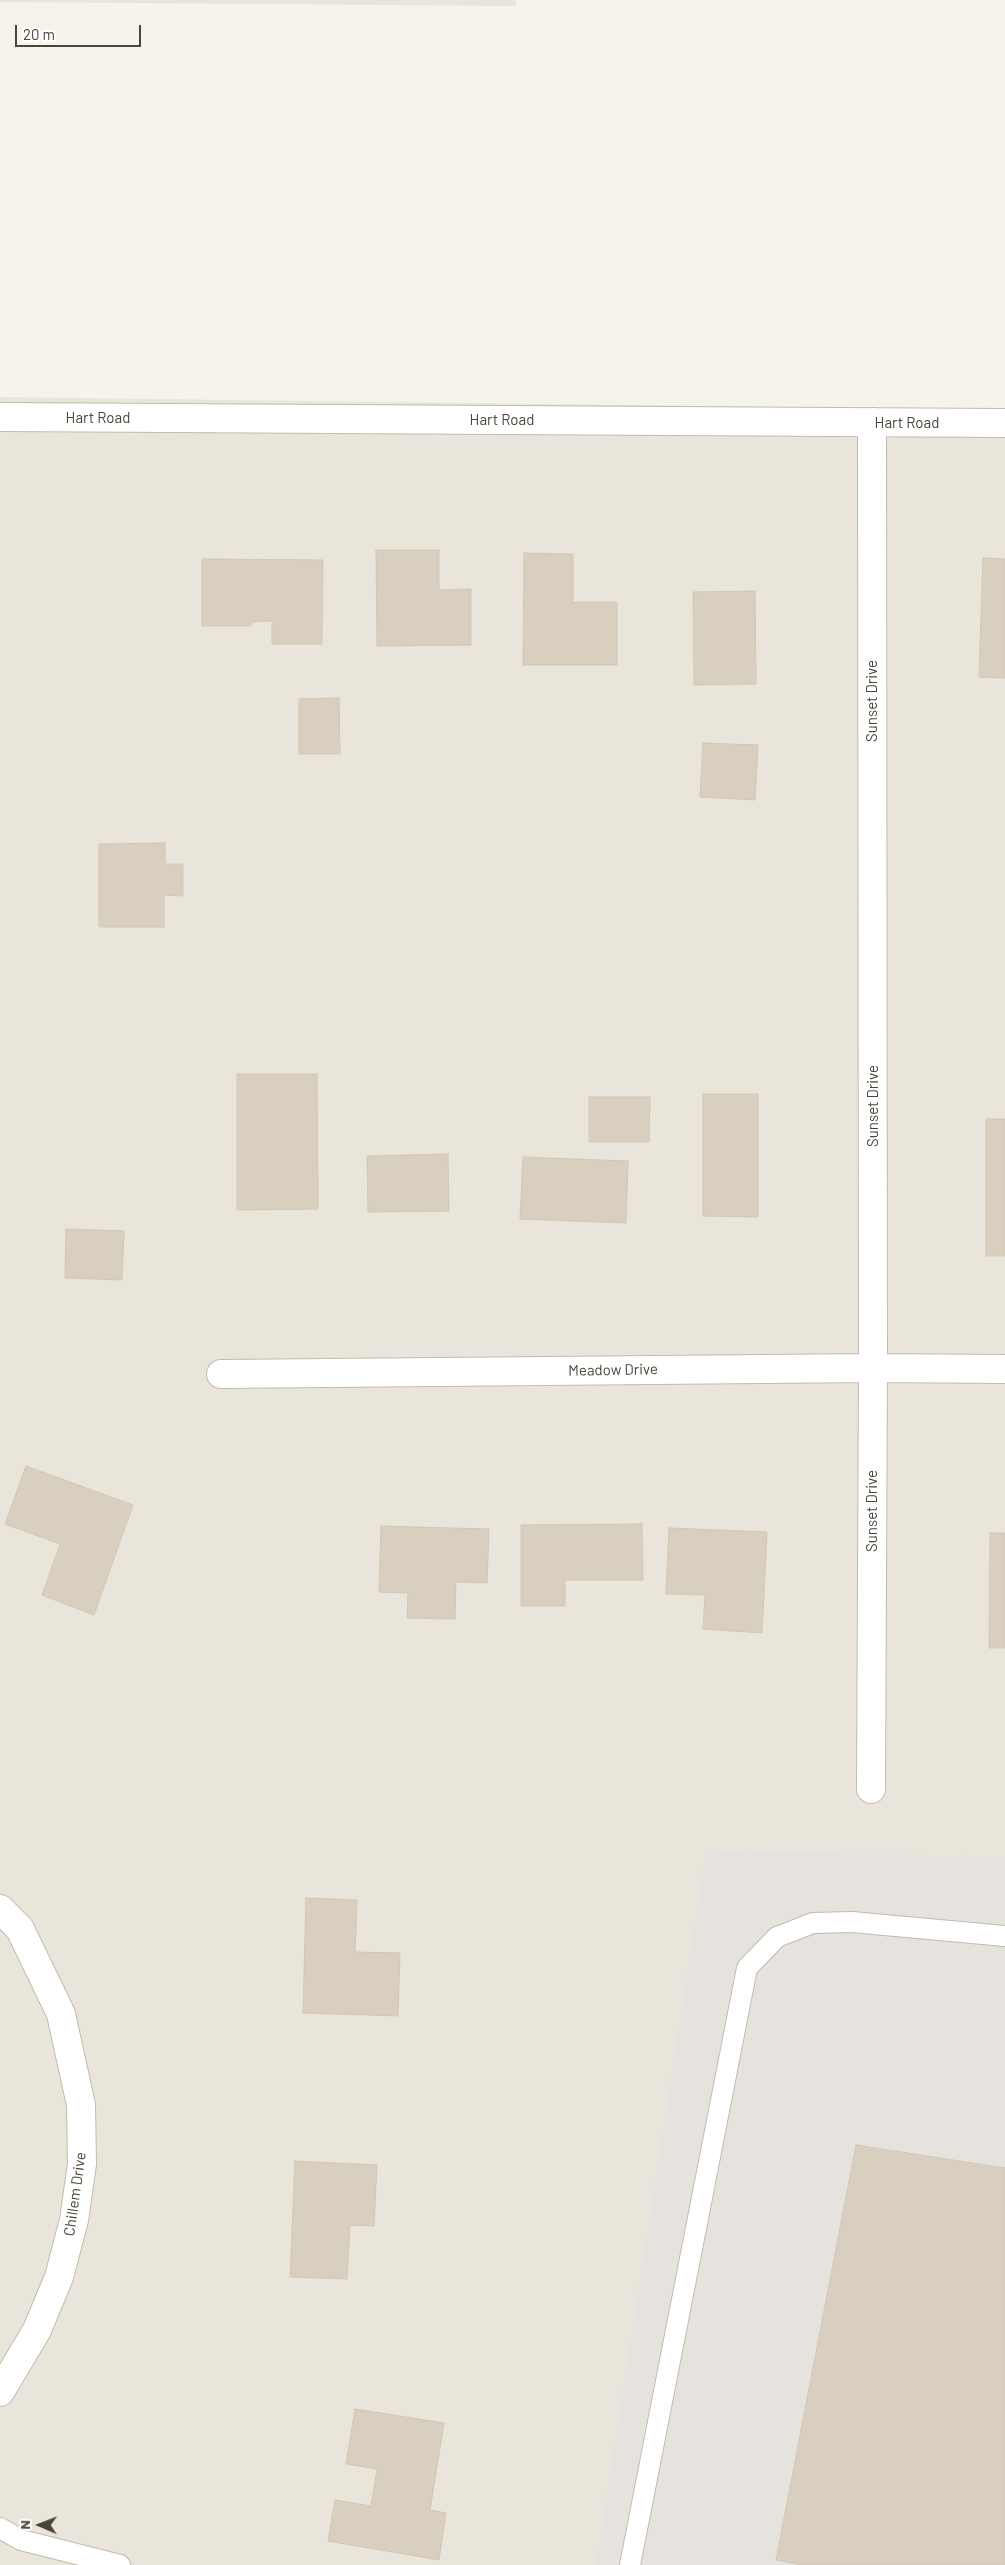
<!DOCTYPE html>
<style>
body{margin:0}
#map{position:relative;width:1005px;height:2565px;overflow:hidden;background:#f6f3ec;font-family:Barlow,sans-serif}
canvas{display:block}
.north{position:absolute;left:15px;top:2500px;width:50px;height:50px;-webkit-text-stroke:4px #fff;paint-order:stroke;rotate:271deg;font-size:14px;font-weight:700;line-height:20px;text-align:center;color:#4b4439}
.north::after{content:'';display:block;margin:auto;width:18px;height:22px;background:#4b4439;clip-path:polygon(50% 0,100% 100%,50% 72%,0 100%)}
.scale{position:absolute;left:15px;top:25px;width:126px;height:22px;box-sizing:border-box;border:2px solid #4b4439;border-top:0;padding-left:6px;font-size:15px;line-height:18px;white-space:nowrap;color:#4b4439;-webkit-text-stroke:4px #fff;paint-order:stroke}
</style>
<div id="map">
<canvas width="1005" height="2565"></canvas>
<div class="north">N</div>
<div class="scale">20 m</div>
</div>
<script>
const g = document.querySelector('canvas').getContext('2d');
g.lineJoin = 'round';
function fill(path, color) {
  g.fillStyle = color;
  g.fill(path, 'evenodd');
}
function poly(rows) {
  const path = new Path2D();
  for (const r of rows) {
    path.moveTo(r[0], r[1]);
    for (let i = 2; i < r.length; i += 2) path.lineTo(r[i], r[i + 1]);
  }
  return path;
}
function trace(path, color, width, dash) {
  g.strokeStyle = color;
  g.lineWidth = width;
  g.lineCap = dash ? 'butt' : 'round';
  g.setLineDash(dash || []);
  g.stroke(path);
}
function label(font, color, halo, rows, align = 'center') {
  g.font = font + ' Barlow,sans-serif';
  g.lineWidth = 4.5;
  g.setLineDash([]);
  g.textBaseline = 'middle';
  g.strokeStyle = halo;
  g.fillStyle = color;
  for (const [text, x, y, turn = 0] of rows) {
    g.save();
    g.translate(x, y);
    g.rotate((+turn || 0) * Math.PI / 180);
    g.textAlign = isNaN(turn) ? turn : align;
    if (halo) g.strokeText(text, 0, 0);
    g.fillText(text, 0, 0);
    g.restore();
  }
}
fill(poly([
 [0,0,516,0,516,6,0,2],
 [0,397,1005,410,1005,1856,705,1849,595,2565,0,2565]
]), '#eae5da');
fill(poly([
 [705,1849,1005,1856,1005,2565,595,2565]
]), '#e6e2dd');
const building = poly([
 [376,550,439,550,439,590,471,589,471,645,377,646,376,550],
 [524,553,573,554,573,602,617,602,617,665,523,665,524,553],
 [983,558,1005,559,1005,678,979,677,983,558],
 [202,559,323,560,322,644,272,644,272,621,251,622,251,626,202,626,202,559],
 [755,591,756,684,694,685,693,592,755,591],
 [339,698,340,754,299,754,299,699,339,698],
 [703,743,758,745,755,800,700,797,703,743],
 [165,843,165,864,183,864,183,896,164,895,164,927,99,927,99,844,165,843],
 [237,1074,317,1074,318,1209,237,1210,237,1074],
 [703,1094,758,1094,758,1217,703,1216,703,1094],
 [589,1097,650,1097,649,1142,589,1142,589,1097],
 [986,1119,1005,1119,1005,1256,986,1256,986,1119],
 [448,1154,449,1211,368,1212,367,1156,448,1154],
 [523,1157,628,1161,626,1223,520,1219,523,1157],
 [66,1229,124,1231,122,1280,65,1278,66,1229],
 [26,1466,133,1505,94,1615,42,1595,60,1544,5,1524,26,1466],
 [642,1524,643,1580,565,1580,565,1606,521,1606,521,1525,642,1524],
 [381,1526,489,1529,487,1583,456,1582,455,1619,407,1618,408,1593,379,1592,381,1526],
 [669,1528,767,1532,762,1633,703,1629,705,1595,666,1594,669,1528],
 [990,1533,1005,1533,1005,1648,989,1648,990,1533],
 [306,1898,357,1900,355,1952,400,1953,398,2016,303,2013,306,1898],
 [856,2145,1005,2168,1005,2565,801,2565,776,2560,856,2145],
 [295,2161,377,2165,374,2226,350,2225,347,2279,290,2277,295,2161],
 [355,2409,444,2423,430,2510,446,2513,439,2560,328,2541,335,2500,371,2506,377,2469,346,2464,355,2409]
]);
fill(building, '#d8cfc1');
trace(building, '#d3c7b4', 1);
const service = poly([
 [0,2528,21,2540,120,2565],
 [630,2565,747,1968,777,1937,813,1923,852,1922,1005,1936]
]);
const minor = poly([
 [221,1374,873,1368,1005,1369],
 [871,1789,873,1368,872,422],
 [0,1909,20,1929,61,2014,81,2105,82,2164,74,2220,59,2277,37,2330,0,2392]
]);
const tertiary = poly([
 [0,417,1005,423]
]);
trace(service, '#c2bbae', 22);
trace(minor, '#c2bbae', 30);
trace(tertiary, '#c2bbae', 30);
trace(service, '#fff', 20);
trace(minor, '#fff', 28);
trace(tertiary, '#fff', 28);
label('15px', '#4b4439', '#fff', [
 ["Hart Road",98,418],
 ["Hart Road",502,420],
 ["Hart Road",907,423],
 ["Sunset Drive",872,701,-90],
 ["Sunset Drive",873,1106,-90],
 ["Meadow Drive",613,1370,-1],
 ["Sunset Drive",872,1511,-90],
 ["Chillem Drive",75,2194,-82]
]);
</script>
